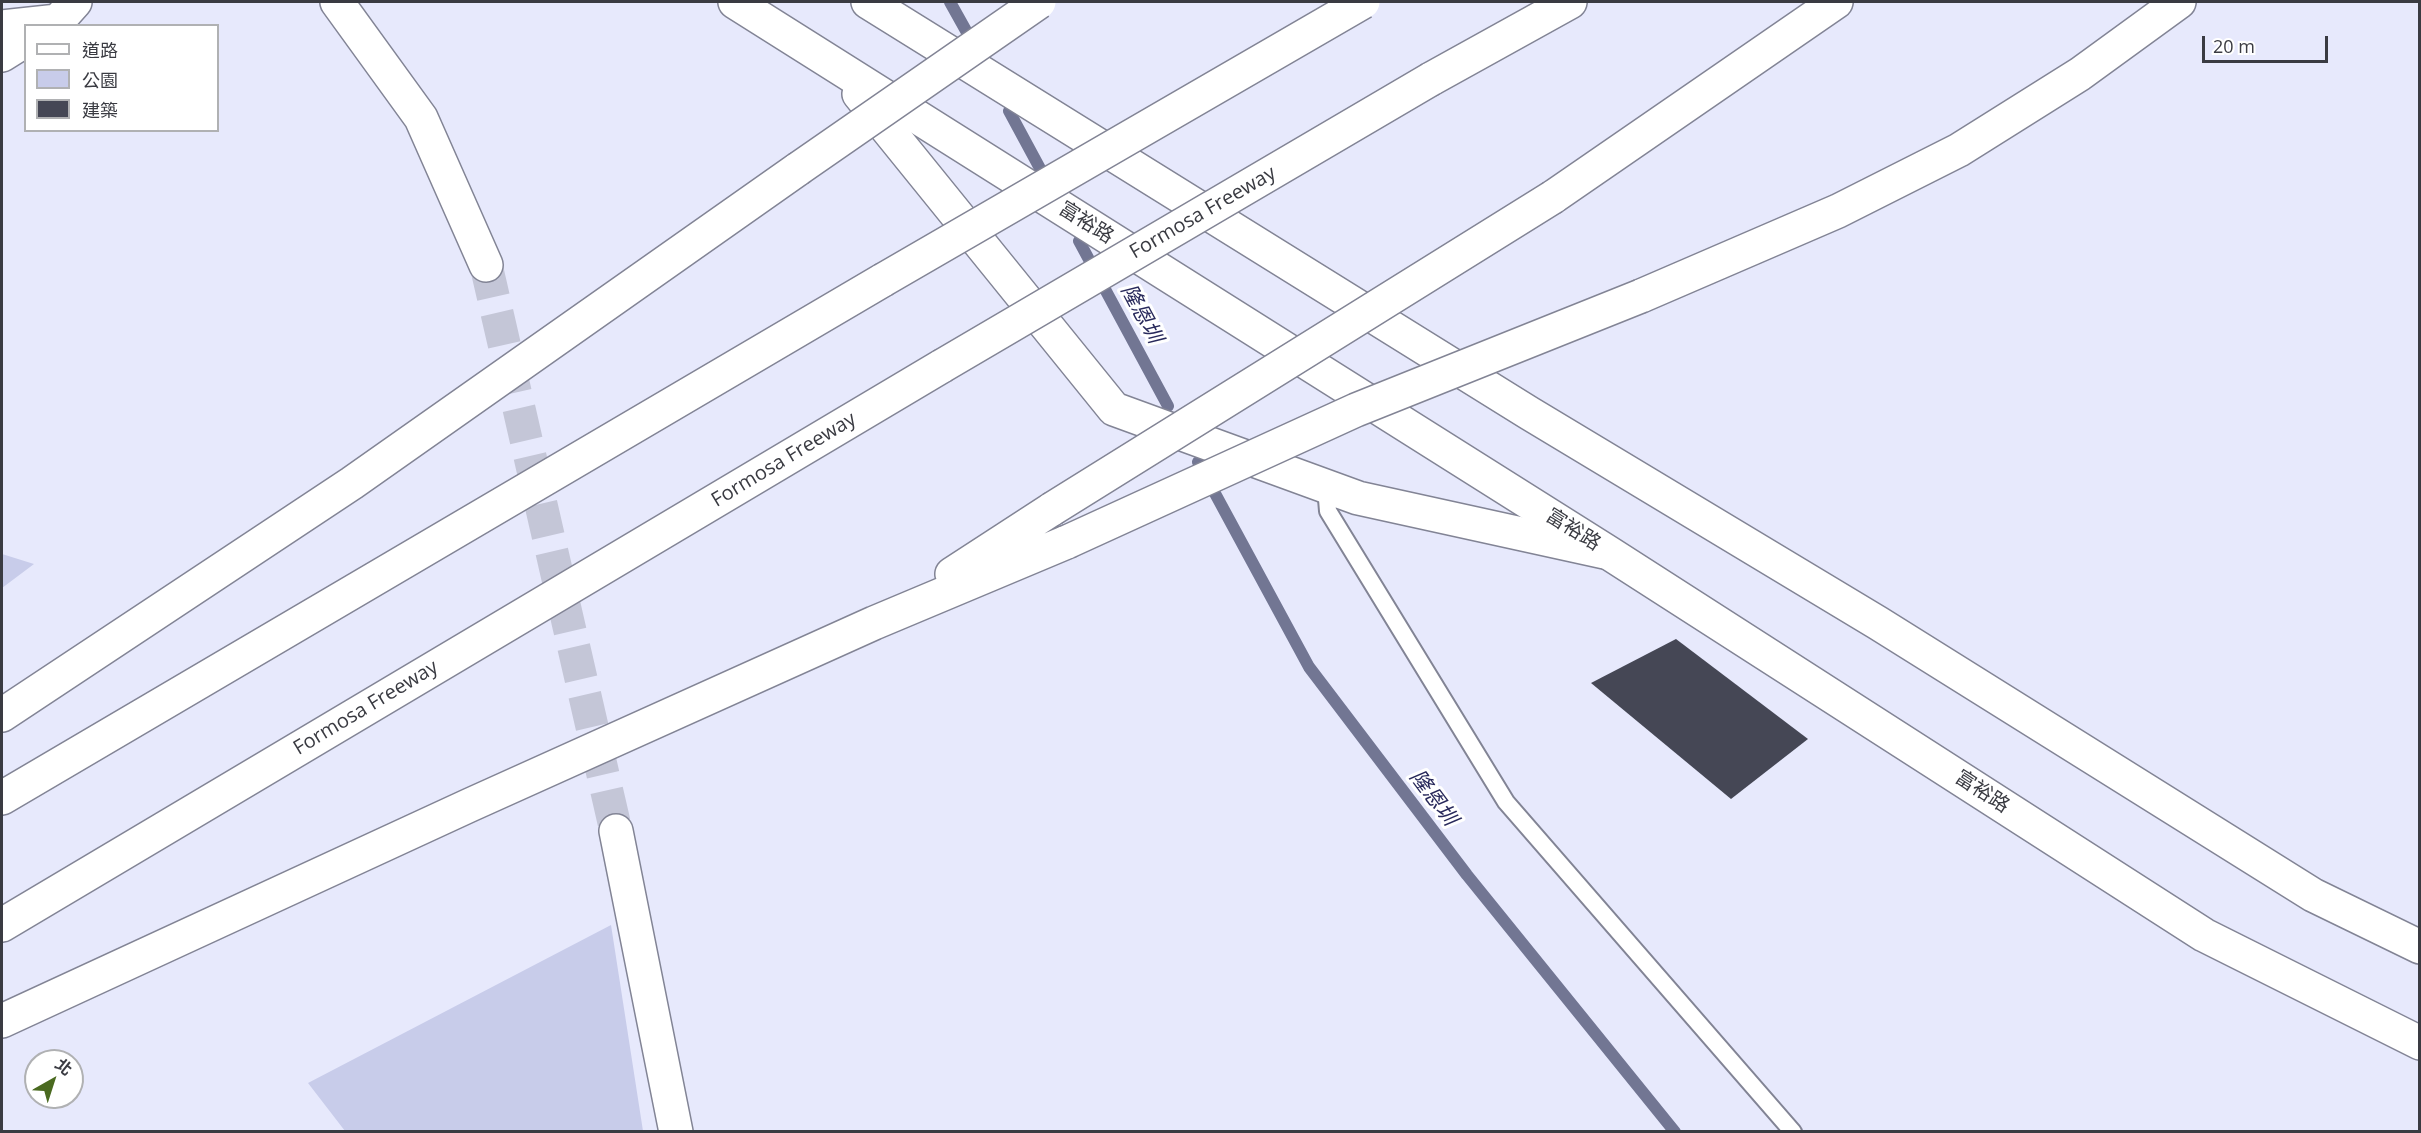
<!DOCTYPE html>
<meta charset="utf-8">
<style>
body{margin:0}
#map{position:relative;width:2421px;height:1133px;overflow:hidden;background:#e7e9fc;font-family:"Open Sans","Noto Sans TC",sans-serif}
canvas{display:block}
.frame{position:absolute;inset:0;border:3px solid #3a3b42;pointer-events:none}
.legend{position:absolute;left:24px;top:24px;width:195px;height:108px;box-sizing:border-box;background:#fff;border:2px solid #b0b1b3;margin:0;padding:8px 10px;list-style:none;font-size:18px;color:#3a3b42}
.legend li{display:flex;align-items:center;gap:12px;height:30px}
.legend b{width:30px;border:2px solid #b0b1b3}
.north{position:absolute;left:24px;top:1049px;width:60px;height:60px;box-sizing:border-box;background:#fff;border:2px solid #b0b1b3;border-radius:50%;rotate:39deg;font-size:16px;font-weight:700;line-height:24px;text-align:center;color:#3a3b42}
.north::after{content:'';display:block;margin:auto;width:21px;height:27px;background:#4a6a20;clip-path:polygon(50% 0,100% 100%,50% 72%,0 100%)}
.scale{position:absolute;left:2202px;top:36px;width:126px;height:27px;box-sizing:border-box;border:3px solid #3a3b42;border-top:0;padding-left:8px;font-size:18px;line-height:21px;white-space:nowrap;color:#3a3b42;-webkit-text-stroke:4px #fff;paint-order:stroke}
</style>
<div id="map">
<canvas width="2421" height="1133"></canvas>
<div class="frame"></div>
<ul class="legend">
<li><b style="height:8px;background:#fff"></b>道路</li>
<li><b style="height:16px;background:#c8ccea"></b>公園</li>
<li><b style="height:16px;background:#454755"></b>建築</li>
</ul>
<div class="north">北</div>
<div class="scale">20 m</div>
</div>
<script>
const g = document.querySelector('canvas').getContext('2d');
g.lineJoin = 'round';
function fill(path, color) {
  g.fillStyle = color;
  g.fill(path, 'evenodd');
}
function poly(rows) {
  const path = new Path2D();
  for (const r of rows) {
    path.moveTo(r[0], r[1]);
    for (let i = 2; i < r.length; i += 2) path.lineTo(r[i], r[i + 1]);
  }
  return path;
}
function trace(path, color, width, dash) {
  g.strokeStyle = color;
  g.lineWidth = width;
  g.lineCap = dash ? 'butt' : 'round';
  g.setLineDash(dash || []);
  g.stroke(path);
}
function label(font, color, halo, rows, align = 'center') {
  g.font = font + ' "Open Sans","Noto Sans TC",sans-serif';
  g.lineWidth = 6;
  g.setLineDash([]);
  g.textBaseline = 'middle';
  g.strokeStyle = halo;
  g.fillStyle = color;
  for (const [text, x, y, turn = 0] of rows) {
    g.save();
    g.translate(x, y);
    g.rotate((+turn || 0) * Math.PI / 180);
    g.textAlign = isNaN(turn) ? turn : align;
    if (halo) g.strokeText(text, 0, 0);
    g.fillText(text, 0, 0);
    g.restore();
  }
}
fill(poly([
 [2,554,34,564,2,588],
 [611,925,643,1131,345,1131,308,1083]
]), '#c8ccea');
trace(poly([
 [950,2,974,45],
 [1009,111,1043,174],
 [1079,241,1168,406],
 [1198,462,1309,667,1467,875,1675,1132]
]), '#727693', 12);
fill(poly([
 [1676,639,1808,739,1731,799,1591,683]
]), '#454755');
trace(poly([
 [486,265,616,831]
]), '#c4c6d7', 33, [33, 16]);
const lane = poly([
 [1326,487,1328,511,1506,802,1793,1132]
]);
const street = poly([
 [2,27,58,21,75,2],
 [2,55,26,40],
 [859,94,1114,409,1358,498,1604,552]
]);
const secondary = poly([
 [337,2,421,118,486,265],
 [735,2,1609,553,2204,935,2420,1043],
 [868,2,1529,413,1878,623,2313,895,2420,947],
 [616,831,676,1132]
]);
const highway = poly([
 [1431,79,1570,2],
 [1553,197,1836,2],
 [1641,296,1838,211,1959,150,2080,74,2179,2],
 [952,574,1052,509],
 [2,715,352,483,798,169],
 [2,798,883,280],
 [2,925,942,366],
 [2,1021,470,805,874,623,1067,542]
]);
trace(lane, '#828495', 20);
trace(street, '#828495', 36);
trace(secondary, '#828495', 36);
trace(highway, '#828495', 36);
trace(lane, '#fff', 16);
trace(street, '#fff', 33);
trace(secondary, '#fff', 33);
trace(highway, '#fff', 33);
const highwayBridge = poly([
 [798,169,1039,2],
 [883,280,1363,2],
 [942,366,1431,79],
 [1052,509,1553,197],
 [1067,542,1356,410,1641,296]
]);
trace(highwayBridge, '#828495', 36, []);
trace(highwayBridge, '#fff', 33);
label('20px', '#3a3b42', '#fff', [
 ["Formosa Freeway",1203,213,-30],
 ["富裕路",1086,223,32],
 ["Formosa Freeway",784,460,-31],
 ["富裕路",1573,530,32],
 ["Formosa Freeway",366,708,-31],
 ["富裕路",1982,792,33]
]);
label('italic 21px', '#28295b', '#fff', [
 ["隆恩圳",1141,314,62],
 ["隆恩圳",1433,798,53]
]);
</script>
